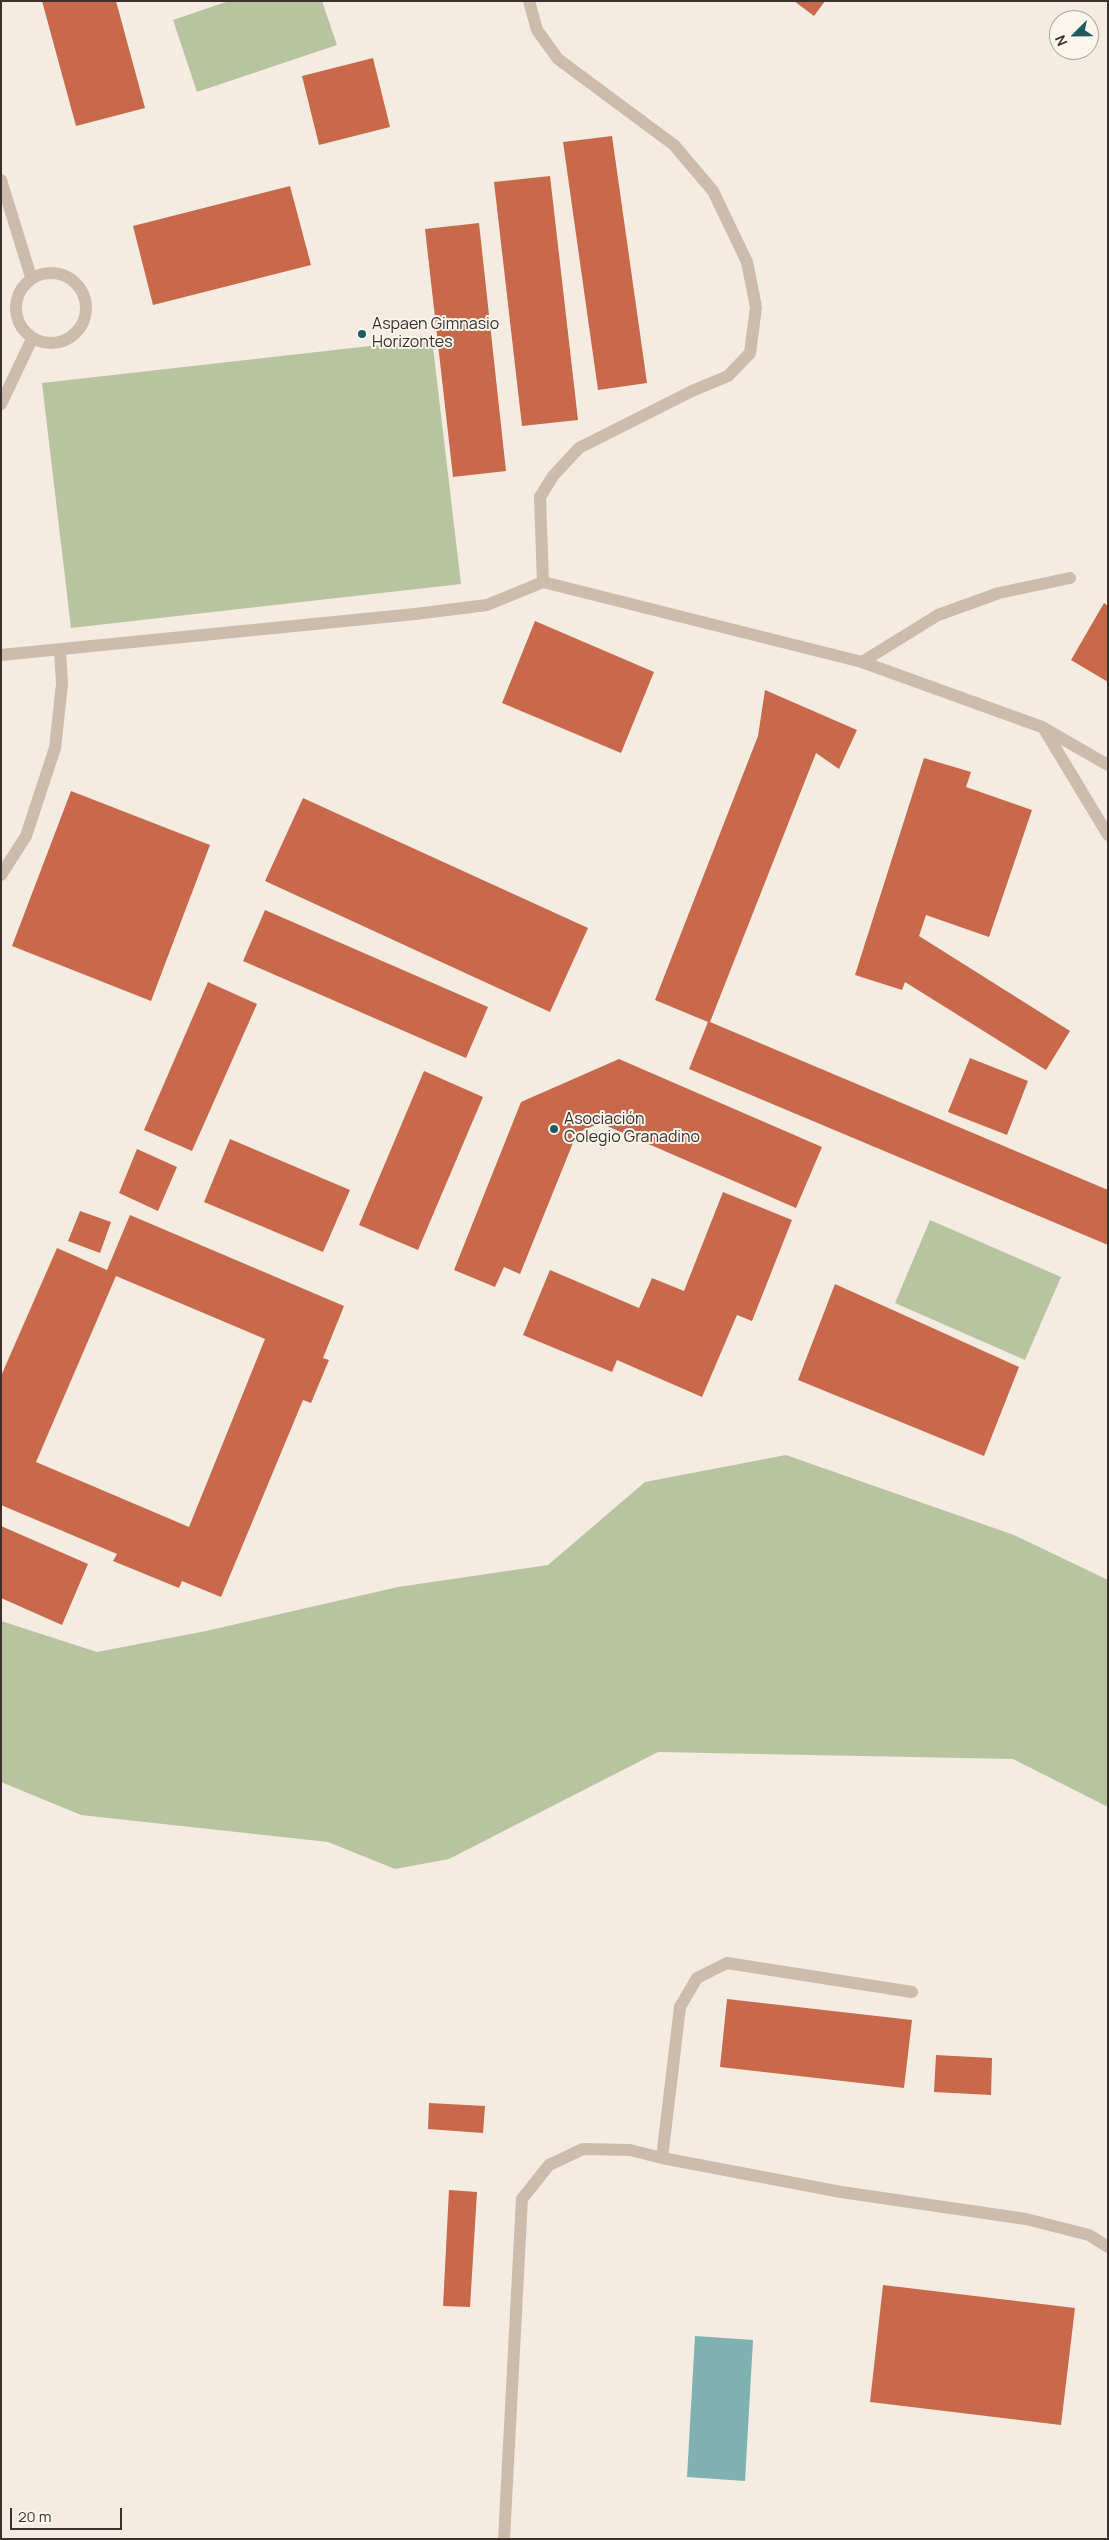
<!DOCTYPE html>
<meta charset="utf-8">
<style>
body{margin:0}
#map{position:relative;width:1109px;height:2540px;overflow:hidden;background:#f4ebe1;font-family:Manrope,sans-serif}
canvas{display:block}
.frame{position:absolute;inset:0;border:2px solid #3b302b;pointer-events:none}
.north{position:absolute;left:1049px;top:10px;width:50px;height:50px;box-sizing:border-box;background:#fbf5ee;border:1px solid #aea6a0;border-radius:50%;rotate:247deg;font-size:14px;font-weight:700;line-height:20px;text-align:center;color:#3b302b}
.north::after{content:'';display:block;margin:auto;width:18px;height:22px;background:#1f5a5e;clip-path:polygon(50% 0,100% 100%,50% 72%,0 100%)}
.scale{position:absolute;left:10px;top:2508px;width:112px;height:22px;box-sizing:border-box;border:2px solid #3b302b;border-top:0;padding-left:6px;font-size:15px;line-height:18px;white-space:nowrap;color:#3b302b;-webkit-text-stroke:4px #fbf5ee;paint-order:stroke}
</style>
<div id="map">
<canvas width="1109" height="2540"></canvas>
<div class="frame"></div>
<div class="north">N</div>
<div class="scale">20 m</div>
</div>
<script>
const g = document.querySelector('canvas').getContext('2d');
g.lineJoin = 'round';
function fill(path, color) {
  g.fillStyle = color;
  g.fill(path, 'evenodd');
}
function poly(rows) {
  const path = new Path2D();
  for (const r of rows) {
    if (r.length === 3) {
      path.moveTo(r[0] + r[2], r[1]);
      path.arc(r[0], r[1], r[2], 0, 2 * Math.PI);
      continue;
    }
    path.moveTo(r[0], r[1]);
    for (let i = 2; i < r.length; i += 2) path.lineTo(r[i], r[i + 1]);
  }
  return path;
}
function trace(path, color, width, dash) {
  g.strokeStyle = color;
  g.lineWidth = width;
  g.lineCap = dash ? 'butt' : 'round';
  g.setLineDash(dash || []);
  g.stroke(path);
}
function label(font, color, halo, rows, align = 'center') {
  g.font = font + ' Manrope,sans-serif';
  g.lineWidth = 4;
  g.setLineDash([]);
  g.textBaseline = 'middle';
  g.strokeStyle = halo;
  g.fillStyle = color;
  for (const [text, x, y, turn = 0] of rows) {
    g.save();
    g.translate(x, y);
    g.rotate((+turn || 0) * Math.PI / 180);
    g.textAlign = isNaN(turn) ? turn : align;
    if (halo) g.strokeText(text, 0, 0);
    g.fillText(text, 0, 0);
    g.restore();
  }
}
fill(poly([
 [229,1,322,1,337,45,197,92,173,20],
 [432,339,461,584,71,628,42,383],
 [930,1220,1061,1277,1025,1360,895,1303],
 [786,1455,1014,1535,1108,1580,1108,1807,1013,1759,658,1752,449,1859,395,1869,328,1842,81,1815,1,1782,1,1621,97,1652,206,1631,398,1587,548,1565,645,1482]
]), '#b8c4a0');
fill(poly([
 [695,2336,753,2340,745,2481,687,2477]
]), '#7fb0b2');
fill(poly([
 [42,1,116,1,145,108,76,126],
 [794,1,825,1,814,16],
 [373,58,390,127,319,145,302,76],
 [612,136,647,383,598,390,563,142],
 [550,176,578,420,522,426,494,182],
 [290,186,311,265,153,305,133,226],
 [479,223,506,471,453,477,425,229],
 [1104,603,1108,606,1108,682,1071,660],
 [535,621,654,672,621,753,502,703],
 [765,690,857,730,839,769,816,753,710,1022,1108,1190,1108,1245,689,1069,708,1022,655,1000,758,736],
 [924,758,971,772,966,787,1032,810,989,937,926,915,919,936,1070,1031,1046,1070,905,982,902,990,855,975],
 [71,791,210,845,151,1001,12,946],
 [303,798,588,928,550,1012,265,881],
 [265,910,488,1007,466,1058,243,961],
 [208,982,257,1004,192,1151,144,1130],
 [970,1058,1028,1081,1007,1135,948,1112],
 [619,1059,822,1147,796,1208,600,1123,577,1133,520,1274,504,1267,495,1287,454,1270,521,1102],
 [424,1071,483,1097,418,1250,359,1225],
 [230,1139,350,1190,323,1252,204,1202],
 [137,1149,177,1167,158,1211,119,1193],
 [723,1192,792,1220,752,1321,737,1315,702,1397,617,1360,612,1372,523,1335,550,1270,639,1308,652,1278,684,1291],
 [80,1211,111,1222,100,1253,68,1241],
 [130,1215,344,1306,323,1358,329,1360,311,1403,303,1400,221,1597,182,1581,179,1588,113,1561,117,1554,1,1505,1,1376,57,1248,107,1270],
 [116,1276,265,1339,189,1527,36,1462],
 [835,1284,1019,1367,984,1456,798,1380],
 [1,1526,88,1564,62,1625,1,1598],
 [727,1999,912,2020,904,2088,720,2067],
 [936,2055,992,2058,991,2095,934,2092],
 [429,2103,485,2106,483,2133,428,2129],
 [449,2190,477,2192,470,2307,443,2306],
 [883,2285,1075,2308,1061,2425,870,2402]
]), '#c8694b');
trace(poly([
 [529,1,537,30,558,59,674,145,713,191,747,262,756,307,750,353,728,376,692,391,579,448,553,476,540,497,543,582,862,662,1042,727,1108,765],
 [1,180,31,277],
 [51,308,35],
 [1,404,32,339],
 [1,655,415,614,487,605,543,582],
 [862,662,938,615,999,593,1070,578],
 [1044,729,1108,835],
 [1,875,26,836,55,748,62,684,60,651],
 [662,2158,680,2007,697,1978,727,1963,912,1992],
 [504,2539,522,2199,549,2165,583,2149,630,2150,662,2158,841,2192,1026,2219,1089,2235,1108,2247]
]), '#cdbbac', 12);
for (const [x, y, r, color] of [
 [362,334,5,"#1f5a5e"],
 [554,1129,5,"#1f5a5e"]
]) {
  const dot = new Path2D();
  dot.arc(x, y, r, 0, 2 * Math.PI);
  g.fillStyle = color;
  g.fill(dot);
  trace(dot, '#fbf5ee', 2);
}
label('16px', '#3b302b', '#fbf5ee', [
 ["Aspaen Gimnasio",372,325],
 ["Horizontes",372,343],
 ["Asociación",564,1120],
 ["Colegio Granadino",564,1138]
], 'left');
</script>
